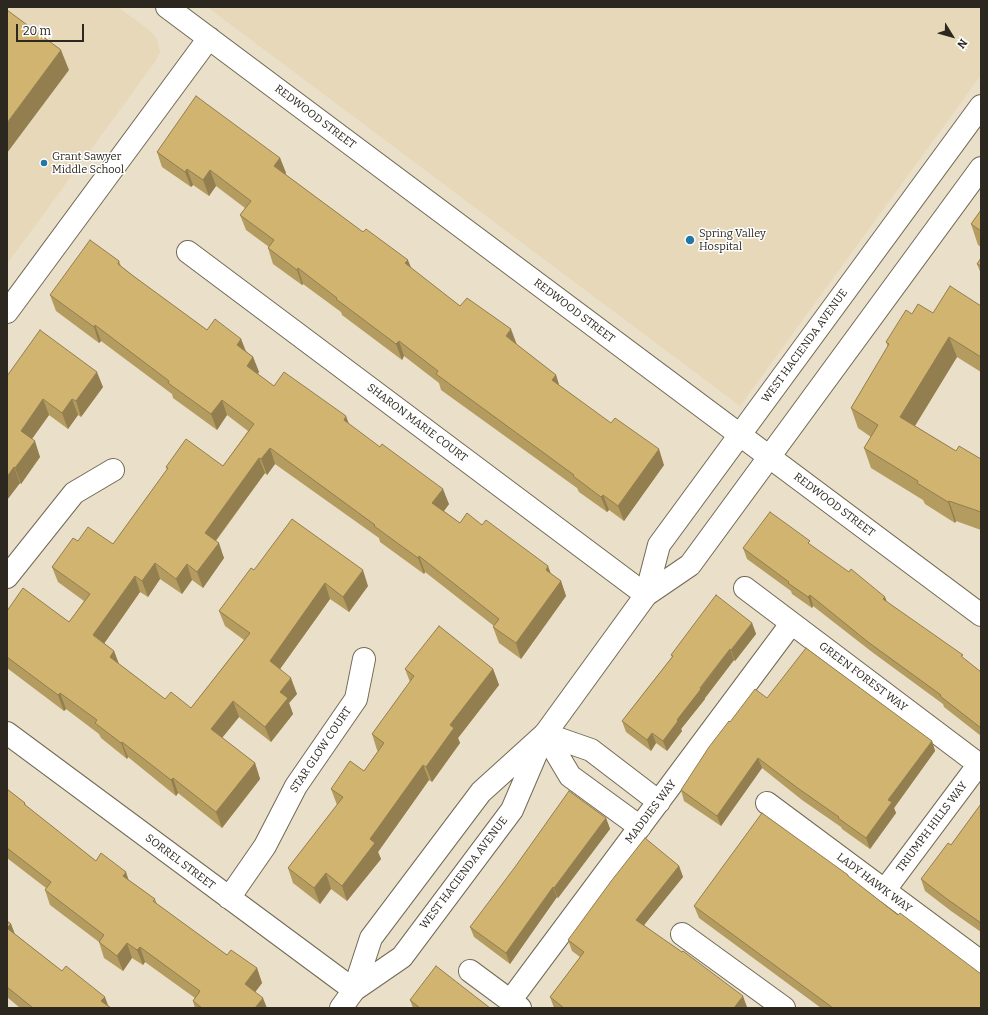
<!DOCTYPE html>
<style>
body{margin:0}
#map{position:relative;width:988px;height:1015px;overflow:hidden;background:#eadfc8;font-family:Bitter,serif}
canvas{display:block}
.frame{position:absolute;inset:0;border:8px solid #2c281f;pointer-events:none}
.north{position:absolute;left:932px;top:16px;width:40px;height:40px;-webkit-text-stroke:3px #fff;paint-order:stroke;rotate:127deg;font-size:11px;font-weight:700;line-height:16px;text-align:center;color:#2c281f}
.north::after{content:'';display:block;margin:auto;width:14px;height:18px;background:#2c281f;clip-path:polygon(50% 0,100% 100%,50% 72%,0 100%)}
.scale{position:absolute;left:16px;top:24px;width:68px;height:18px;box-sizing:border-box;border:2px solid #2c281f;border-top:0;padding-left:5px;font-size:12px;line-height:14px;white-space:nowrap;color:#2c281f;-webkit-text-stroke:3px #fff;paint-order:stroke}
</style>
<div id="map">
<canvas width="988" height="1015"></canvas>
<div class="frame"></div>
<div class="north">N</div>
<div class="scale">20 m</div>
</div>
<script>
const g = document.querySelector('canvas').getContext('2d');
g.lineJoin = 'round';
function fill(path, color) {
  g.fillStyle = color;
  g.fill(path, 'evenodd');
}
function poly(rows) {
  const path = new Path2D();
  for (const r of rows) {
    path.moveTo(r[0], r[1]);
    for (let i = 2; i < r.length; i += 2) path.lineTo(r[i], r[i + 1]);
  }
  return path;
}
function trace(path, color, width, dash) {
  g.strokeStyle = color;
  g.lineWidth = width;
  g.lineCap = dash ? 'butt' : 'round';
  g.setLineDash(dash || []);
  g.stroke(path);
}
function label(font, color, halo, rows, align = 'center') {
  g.font = font + ' Bitter,serif';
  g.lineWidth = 3;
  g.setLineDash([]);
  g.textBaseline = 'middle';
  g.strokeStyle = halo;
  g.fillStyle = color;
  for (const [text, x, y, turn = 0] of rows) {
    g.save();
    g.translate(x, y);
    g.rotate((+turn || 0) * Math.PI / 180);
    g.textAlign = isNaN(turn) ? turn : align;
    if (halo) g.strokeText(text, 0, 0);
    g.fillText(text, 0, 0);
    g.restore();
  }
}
fill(poly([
 [7,7,118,7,148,29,157,39,160,52,155,62,7,264],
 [207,7,981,7,981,75,740,406]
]), '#e6d8b9');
const minor = poly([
 [167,7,981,615],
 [188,252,646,595],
 [7,312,209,38],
 [7,577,74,493,113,470],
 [745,588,981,766],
 [7,733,354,990],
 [545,734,570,776,640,827],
 [545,734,591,750,659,802],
 [767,803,981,962],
 [884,891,979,764],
 [229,898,265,846,296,786,356,699,364,659],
 [682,934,784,1008],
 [470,971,520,1008],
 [510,1001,791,624]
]);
const major = poly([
 [646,595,659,545,981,106],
 [354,990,402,957,512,810,542,740],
 [341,1008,354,990,371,938,481,792,545,734,646,595,690,565,981,168]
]);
trace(minor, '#736a55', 24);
trace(major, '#736a55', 24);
trace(minor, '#fff', 22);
trace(major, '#fff', 22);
fill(poly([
 [157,152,280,158,286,173,285,174,411,268,460,306,516,344,556,375,559,385,664,465,624,521,609,510,607,512,579,492,577,488,441,390,439,383,404,356,402,360,342,315,341,312,303,284,302,285,273,264,268,248,269,247,246,230,240,215,245,208,216,186,209,196,193,185,191,187,162,167],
 [981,210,981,247,978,245,971,224],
 [981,258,981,274,977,264],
 [119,261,121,266,132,275,207,330,241,339,246,351,253,357,259,372,258,374,274,386,349,424,449,504,444,511,460,523,482,525,561,581,566,596,521,659,499,643,493,627,494,626,425,572,424,574,380,542,379,538,275,464,267,475,265,473,216,541,224,558,203,588,192,580,182,594,160,579,148,597,140,592,104,643,114,651,119,664,165,699,191,708,244,640,225,626,219,611,254,570,368,586,349,612,330,599,280,669,297,694,289,703,293,714,271,742,239,717,222,738,255,763,260,779,222,828,178,793,176,796,128,757,127,759,101,738,99,734,66,709,64,711,7,668,7,611,69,622,84,601,58,582,52,567,78,541,113,544,167,470,166,467,223,466,248,431,227,415,217,430,173,398,172,394,101,341,99,343,56,311,50,295],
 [981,306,981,372,957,357,915,426,956,451,981,459,981,530,956,521,955,523,925,504,923,500,871,468,864,448,871,437,858,428,851,408,888,347,886,342,912,314,933,313],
 [7,376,103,387,81,417,78,415,68,429,49,415,32,439,40,457,21,484,20,483,7,500],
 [811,546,964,659,981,672,981,736,944,707,943,704,872,652,813,606,812,608,792,594,791,591,747,559,743,548],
 [752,623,756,634,735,661,734,660,705,698,705,699,681,729,682,731,667,751,656,743,651,751,626,732,622,721,672,657,671,655],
 [405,669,493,669,499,685,458,738,460,743,432,782,429,780,378,852,381,859,347,901,331,889,320,904,293,883,288,868,337,805,331,789,364,771,378,751,377,750,372,734,410,682],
 [767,698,932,741,935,751,894,808,896,813,870,849,842,829,841,827,802,800,762,768,721,826,684,801,681,790,730,722],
 [7,789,25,803,26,806,96,861,129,880,155,899,157,904,227,955,257,968,262,983,255,992,267,1008,195,1008,193,1001,195,998,145,962,143,965,132,958,123,971,104,958,99,942,50,905,45,890,46,888,7,858],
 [981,804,981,932,951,911,925,891,921,879,951,845],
 [606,818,610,829,558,898,557,897,510,964,474,937,470,927],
 [679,866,683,877,644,925,747,1007,746,1008,554,1008,550,997,580,957,572,951,568,940],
 [849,877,981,1008,821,1008,699,918,694,906],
 [7,921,11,924,15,934,62,971,111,1008,20,1008,7,997],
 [410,1000,490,1008,413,1008]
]), '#b49b60');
fill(poly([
 [61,50,69,70,7,153,7,123],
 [280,158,286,173,280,181,274,166],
 [187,169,193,185,191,187,185,172],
 [210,170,216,186,209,196,203,180],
 [408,260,414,275,405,263],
 [298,268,303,284,302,285,297,270],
 [95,325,101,341,99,343,94,327],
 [511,329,517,345,506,336],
 [949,337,957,357,908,437,900,417],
 [241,339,247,355,237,345],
 [399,341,404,356,402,360,396,344],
 [253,357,259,372,253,381,247,366],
 [97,372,103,387,81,417,76,401],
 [556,375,561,391,552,380],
 [43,399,49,415,26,447,21,431],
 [72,399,78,415,68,429,62,413],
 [222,400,227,415,217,430,211,414],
 [346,416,352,432,344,420],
 [35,441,40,457,21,484,15,468],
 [270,448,275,464,267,475,261,459],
 [659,449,664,465,624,521,618,506],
 [259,458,265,473,210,548,205,533],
 [14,467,20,483,7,500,7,477],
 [443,489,449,504,438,519,432,503],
 [603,495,609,510,607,512,601,497],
 [949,501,956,521,955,523,948,502],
 [219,543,224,558,203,588,197,572],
 [419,556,425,572,424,574,418,558],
 [155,563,160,579,148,597,142,581],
 [187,564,192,580,182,594,176,579],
 [548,566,554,582,546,570],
 [363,570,368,586,349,612,343,597],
 [135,576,140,592,99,651,93,635],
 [561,581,566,596,521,659,516,643],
 [325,583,330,599,275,676,270,661],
 [810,595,813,606,812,608,808,597],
 [885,597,889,607,883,599],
 [752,623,756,634,735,661,731,650],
 [730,649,734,660,705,698,705,699,681,729,682,731,667,751,663,741,677,720],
 [114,651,120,667,110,657],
 [493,669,499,685,458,738,460,743,432,782,426,767,450,725],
 [291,678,297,694,289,703,293,714,271,742,265,727,280,692],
 [60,693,66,709,64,711,58,695],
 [233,701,239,717,217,744,211,729],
 [652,733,656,743,651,751,647,740],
 [932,741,935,751,894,808,896,813,870,849,866,838,888,800],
 [122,742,128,757,127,759,121,743],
 [758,758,762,768,721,826,717,816],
 [255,763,260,779,222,828,216,812],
 [423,765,429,780,378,852,381,859,347,901,342,886,370,839],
 [173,778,178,793,176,796,171,780],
 [606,818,610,829,558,898,554,888],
 [679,866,683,877,640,930,636,920],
 [126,872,131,887,123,876],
 [326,873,331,889,320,904,314,888],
 [553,887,557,897,510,964,506,953],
 [11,924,16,938,7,928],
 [127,943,132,958,123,971,117,956],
 [140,947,145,962,143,965,137,950],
 [257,968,262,983,250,999,245,984],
 [743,996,747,1007,746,1008,734,1008],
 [105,997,109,1008,101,1001],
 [263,998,267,1008,255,1008]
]), '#927e4e');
const building = poly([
 [7,10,61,50,7,123,7,10],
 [196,96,280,158,274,166,363,232,366,229,408,260,405,263,460,306,467,298,511,329,506,336,556,375,552,380,611,423,615,418,659,449,618,506,603,495,601,497,573,476,574,475,436,374,438,371,399,341,396,344,336,299,337,298,298,268,297,270,268,248,274,240,240,215,251,201,210,170,203,180,187,169,185,172,157,152,196,96],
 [981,210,981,231,971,224,981,210],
 [90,240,119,261,118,264,132,275,207,330,215,319,241,339,237,345,253,357,247,366,274,386,284,372,346,416,344,420,380,447,382,444,443,489,432,503,460,523,467,513,482,525,486,520,548,566,546,570,561,581,516,643,493,627,499,619,419,556,418,558,374,526,375,525,270,448,261,459,259,458,205,533,219,543,197,572,187,564,176,579,155,563,142,581,135,576,93,635,114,651,110,657,165,699,171,692,191,708,250,633,219,611,251,568,254,570,292,519,363,570,343,597,325,583,270,661,291,678,280,692,288,698,265,727,233,701,211,729,255,763,216,812,173,778,171,780,122,742,121,743,95,723,97,720,60,693,58,695,7,657,7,611,23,588,69,622,90,594,52,567,73,538,78,541,88,527,113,544,168,468,166,467,186,439,223,466,254,424,222,400,211,414,168,383,169,381,95,325,94,327,50,295,90,240],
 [981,258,981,266,977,264,981,258],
 [950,286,981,306,981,357,949,337,900,417,956,451,959,446,981,459,981,512,949,501,948,502,917,483,918,481,864,448,878,425,851,408,889,344,886,342,906,310,912,314,918,304,933,313,950,286],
 [40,330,97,372,76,401,72,399,62,413,43,399,21,431,35,441,15,468,14,467,7,477,7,376,40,330],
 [770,512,810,541,808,543,849,572,851,569,885,597,883,599,963,655,961,656,981,672,981,728,940,696,941,695,868,642,810,595,808,597,788,583,789,582,743,548,770,512],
 [716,595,752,623,731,650,730,649,700,688,701,689,677,720,678,721,663,741,652,733,647,740,622,721,673,656,671,655,716,595],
 [439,626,493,669,450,725,454,728,426,767,423,765,370,839,375,843,342,886,326,873,314,888,288,868,343,797,331,789,350,761,364,771,384,743,372,734,414,676,405,669,439,626],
 [806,648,932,741,888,800,892,802,866,838,838,818,839,817,799,789,758,758,717,816,681,790,709,747,729,721,730,722,755,689,767,698,806,648],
 [7,789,25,803,24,804,96,861,101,853,126,872,123,876,155,899,153,901,227,955,231,950,257,968,245,984,263,998,255,1008,202,1008,193,1001,200,991,140,947,137,950,127,943,117,956,99,942,104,935,45,890,51,882,7,848,7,789],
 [569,791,606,818,554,888,553,887,506,953,470,927,515,867,569,791],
 [981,804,981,923,947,899,921,879,948,843,951,845,981,804],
 [762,813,848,875,848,876,898,915,900,913,981,974,981,1008,833,1008,694,906,762,813],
 [645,838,679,866,636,920,682,952,683,951,743,996,734,1008,564,1008,550,997,584,952,568,940,612,880,645,838],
 [7,921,11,924,7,928,62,971,66,966,105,997,101,1001,111,1008,33,1008,7,987,7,921],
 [436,966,490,1008,420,1008,410,1000,436,966]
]);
fill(building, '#d1b470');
trace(building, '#927e4e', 1);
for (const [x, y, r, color] of [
 [44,163,4,"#2476a7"],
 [690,240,5,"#2476a7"]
]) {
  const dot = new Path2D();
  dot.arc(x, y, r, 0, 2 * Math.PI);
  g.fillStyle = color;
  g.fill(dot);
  trace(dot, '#fff', 1.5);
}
label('11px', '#2c281f', '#fff', [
 ["REDWOOD STREET",315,117,37],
 ["REDWOOD STREET",574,311,37],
 ["WEST HACIENDA AVENUE",805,346,-54],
 ["SHARON MARIE COURT",417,423,37],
 ["REDWOOD STREET",834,505,37],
 ["GREEN FOREST WAY",863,677,37],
 ["STAR GLOW COURT",321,750,-56],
 ["MADDIES WAY",651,812,-53],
 ["TRIUMPH HILLS WAY",932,827,-53],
 ["SORREL STREET",180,862,37],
 ["WEST HACIENDA AVENUE",464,873,-53],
 ["LADY HAWK WAY",874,883,37]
]);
label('11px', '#2c281f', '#fff', [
 ["Grant Sawyer",52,157],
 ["Middle School",52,170],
 ["Spring Valley",699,234],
 ["Hospital",699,247]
], 'left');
</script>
